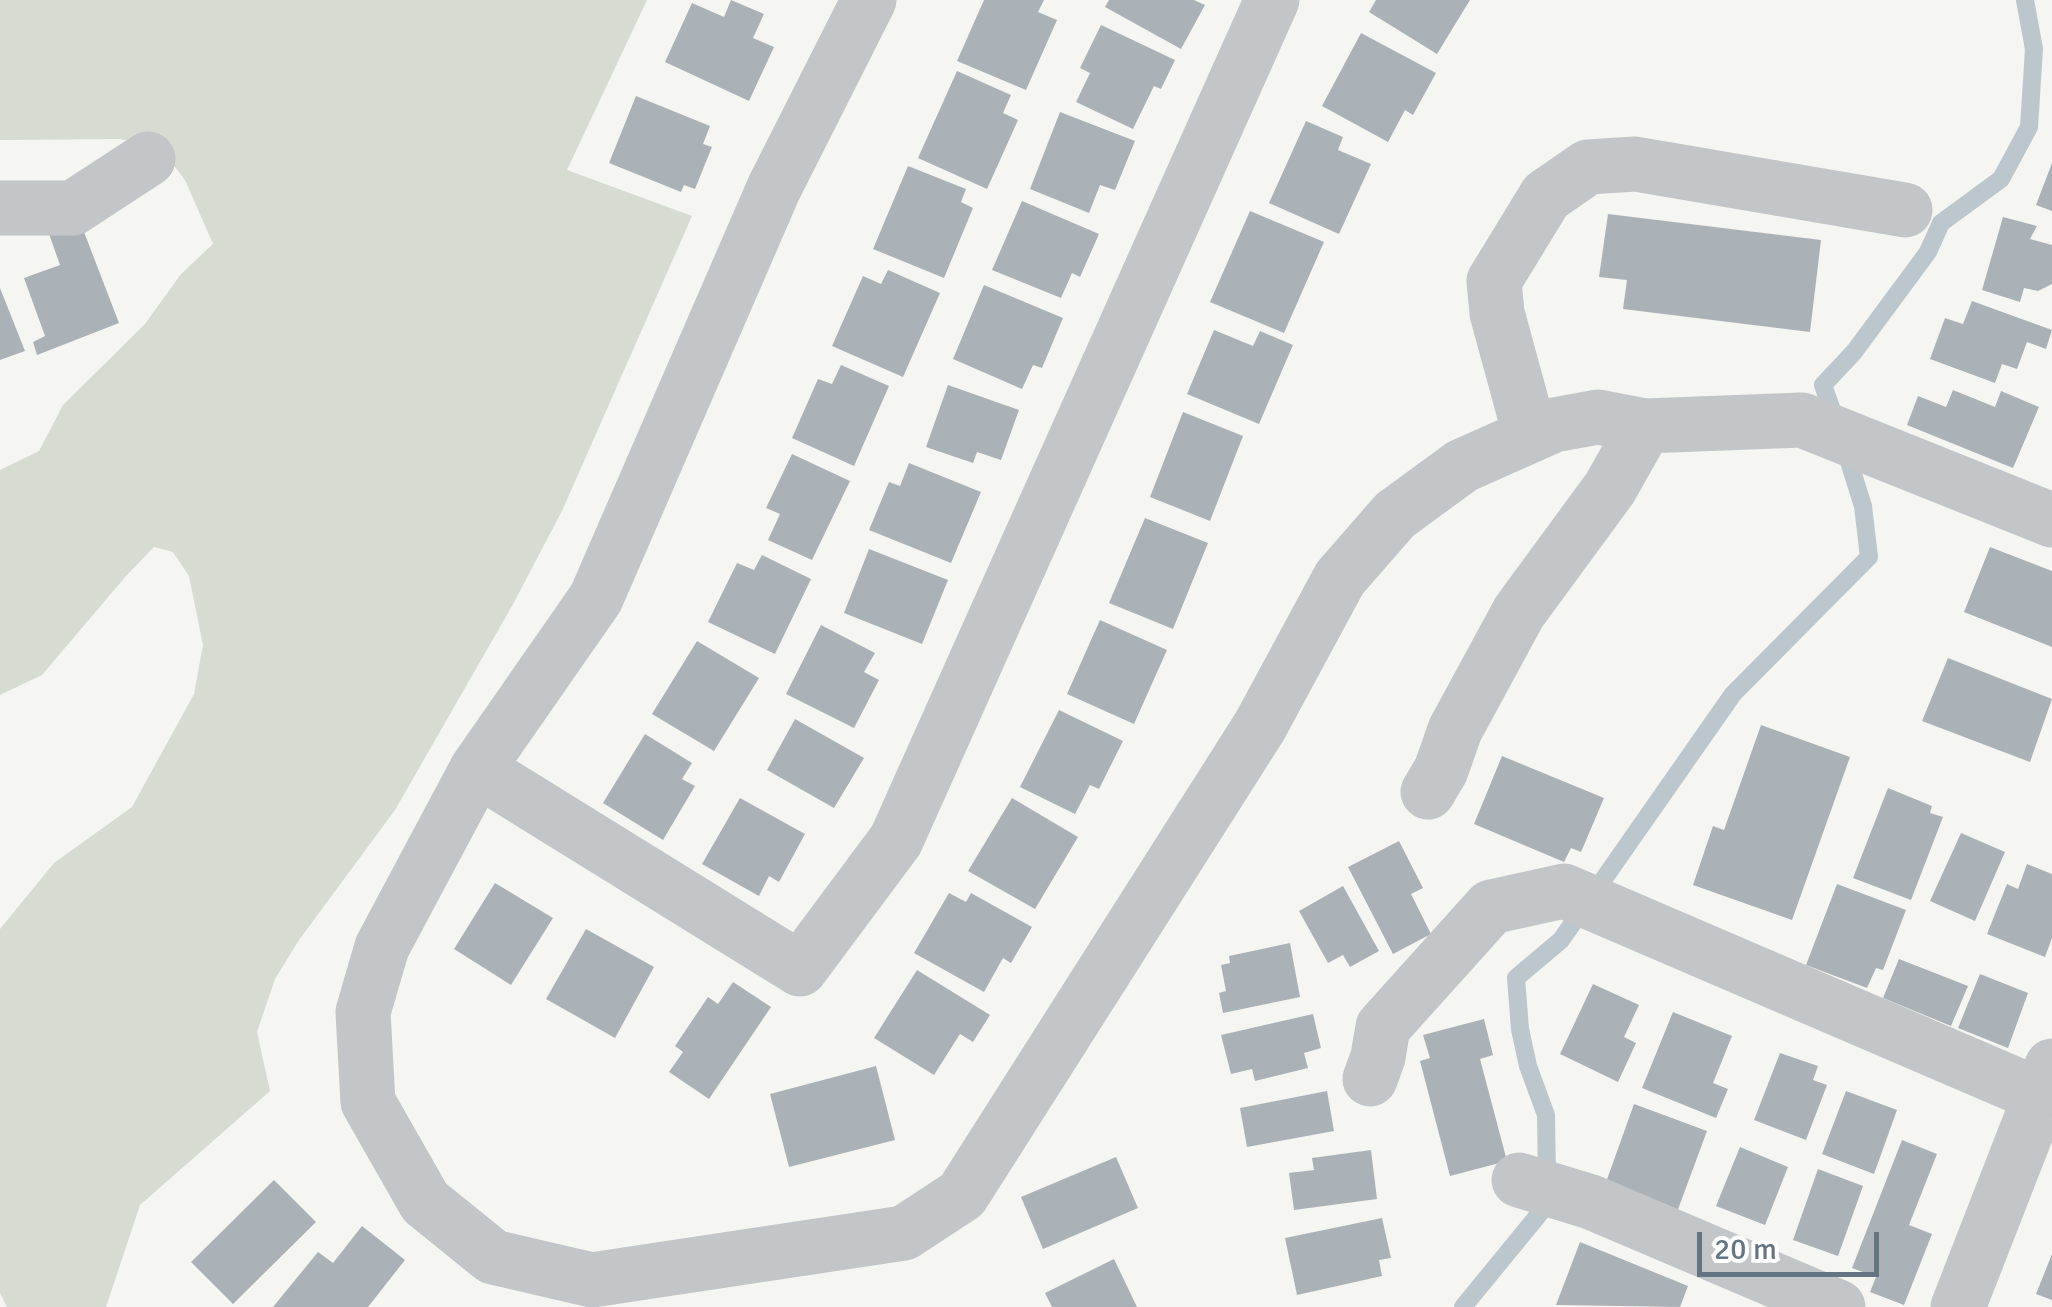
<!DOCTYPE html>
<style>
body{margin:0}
#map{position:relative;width:2052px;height:1307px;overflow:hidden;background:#f5f5f1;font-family:Signika,sans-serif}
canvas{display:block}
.scale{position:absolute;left:1697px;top:1232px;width:182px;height:45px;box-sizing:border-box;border:5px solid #637483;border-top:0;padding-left:12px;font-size:30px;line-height:35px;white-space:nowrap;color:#637483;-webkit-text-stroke:8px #fff;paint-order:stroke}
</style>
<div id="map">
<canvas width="2052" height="1307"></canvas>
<div class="scale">20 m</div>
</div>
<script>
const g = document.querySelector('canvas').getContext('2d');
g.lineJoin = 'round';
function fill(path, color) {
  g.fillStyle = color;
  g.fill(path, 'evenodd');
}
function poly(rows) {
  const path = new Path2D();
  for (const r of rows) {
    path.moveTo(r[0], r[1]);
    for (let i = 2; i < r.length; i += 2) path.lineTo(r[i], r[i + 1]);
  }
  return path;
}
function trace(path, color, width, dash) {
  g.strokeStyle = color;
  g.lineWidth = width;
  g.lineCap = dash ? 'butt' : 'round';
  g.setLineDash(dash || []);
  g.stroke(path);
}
fill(poly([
 [0,0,647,0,567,170,692,216,562,511,512,606,395,810,299,940,275,979,257,1032,270,1091,140,1205,106,1307,7,1307,0,1293,0,929,54,863,132,807,194,694,203,645,189,576,173,552,154,547,126,576,42,675,0,695,0,470,39,451,63,405,145,324,181,274,213,244,185,180,158,145,118,139,0,140]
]), '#d6dcd2');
trace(poly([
 [1835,419,1823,385,1854,352,1928,252,1941,223,2001,179,2029,127,2034,49,2025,0],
 [1463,1307,1540,1213,1547,1178,1546,1115,1528,1066,1520,1029,1516,978,1561,940,1733,694,1869,557,1863,506,1845,449]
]), '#bbc7cc', 18);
fill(poly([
 [731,0,764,14,753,38,774,47,749,101,665,62,692,3,724,17],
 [984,0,1044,0,1038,12,1057,20,1026,90,957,61],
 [1109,0,1194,0,1205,5,1181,49,1105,7],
 [1376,0,1470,0,1437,54,1369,12],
 [1101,25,1175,60,1161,89,1154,86,1133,129,1076,102,1090,73,1080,68],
 [1361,33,1436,73,1413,115,1405,110,1388,142,1322,106],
 [957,71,1011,95,1003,113,1018,120,987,189,918,158],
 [636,96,710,126,703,144,712,147,695,189,684,185,681,192,609,163],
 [1060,112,1135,141,1115,190,1100,185,1089,213,1030,189],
 [1306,121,1343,137,1338,150,1371,164,1339,234,1269,203],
 [2052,163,2052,211,2036,205],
 [908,166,966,189,961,202,973,208,944,278,873,249],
 [1022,201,1099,234,1080,277,1072,273,1061,298,992,270],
 [1250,211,1324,242,1284,333,1210,302],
 [1608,214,1821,240,1810,332,1623,309,1627,280,1599,277],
 [2003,217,2037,226,2030,239,2052,245,2052,284,2038,291,2024,288,2020,302,1982,290],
 [79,219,119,323,37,355,33,342,45,336,24,278,60,265,48,231],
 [888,270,940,293,903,377,832,346,863,276,881,284],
 [984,285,1063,318,1042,368,1033,365,1022,389,953,359],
 [0,288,25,351,0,360],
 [1972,301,2052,330,2046,349,2027,342,2017,369,2002,364,1995,383,1930,359,1945,318,1963,324],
 [1214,330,1253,346,1260,331,1293,345,1259,424,1187,394],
 [841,365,889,386,854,466,792,438,818,379,832,384],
 [948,385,1019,410,1001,460,977,452,973,463,926,447],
 [1953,390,1995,407,2001,391,2039,407,2013,468,1907,425,1918,396,1946,407],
 [1183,412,1243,436,1210,521,1150,497],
 [792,454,850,481,812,560,768,540,780,514,766,508],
 [909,463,981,492,951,563,869,530,889,482,900,486],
 [1145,518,1208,543,1173,629,1109,603],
 [1990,547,2052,571,2052,647,1964,612],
 [869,549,948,580,922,644,844,613],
 [762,555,811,579,775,654,708,622,737,563,754,570],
 [1100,620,1167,650,1134,724,1067,694],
 [821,625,875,653,864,672,879,680,854,728,786,694],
 [697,641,759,678,714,751,652,714],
 [1948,658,2052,699,2030,762,1922,721],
 [1059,710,1123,741,1099,789,1090,785,1075,814,1020,787],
 [795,719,864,758,834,808,767,770],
 [1761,725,1850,757,1792,920,1693,885,1713,826,1724,830],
 [645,734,692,763,682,779,695,786,663,840,603,803],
 [1502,756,1604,798,1581,852,1571,848,1564,862,1474,824],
 [1888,788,1932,806,1930,813,1943,817,1911,900,1853,878],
 [740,798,805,834,779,882,769,876,759,896,702,864],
 [1012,798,1078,837,1035,909,968,871],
 [1961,833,2005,852,1975,921,1930,901],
 [1399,841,1423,888,1411,894,1431,934,1393,954,1348,867],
 [2027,864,2052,874,2052,938,2045,957,1987,934,2007,884,2018,889],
 [495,883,553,918,511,985,454,949],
 [1837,884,1906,910,1883,970,1876,968,1867,988,1806,965],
 [1343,886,1379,951,1350,967,1343,955,1328,963,1299,911],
 [949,893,966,902,971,893,1032,927,1011,963,1003,958,984,992,914,953],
 [586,929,654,967,615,1038,546,999],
 [1290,943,1300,997,1223,1013,1219,993,1226,991,1221,965,1230,963,1229,956],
 [1899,959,1968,986,1951,1026,1883,998],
 [917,970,990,1015,973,1042,960,1034,934,1075,874,1038],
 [1980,974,2028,993,2008,1048,1958,1028],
 [733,982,771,1007,709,1099,669,1072,683,1052,675,1046,708,997,718,1004],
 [1593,984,1639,1005,1624,1037,1636,1043,1618,1082,1560,1054],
 [1673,1012,1732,1036,1713,1083,1728,1089,1716,1118,1642,1088],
 [1313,1014,1321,1048,1304,1053,1308,1068,1255,1081,1252,1069,1231,1074,1221,1035],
 [1484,1019,1493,1055,1480,1059,1507,1161,1450,1176,1420,1061,1430,1058,1423,1035],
 [1780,1053,1818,1066,1813,1080,1827,1085,1806,1140,1754,1120],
 [876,1066,895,1140,789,1167,770,1094],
 [1327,1091,1334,1131,1247,1147,1240,1108],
 [1846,1091,1897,1110,1874,1174,1822,1154],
 [1634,1104,1707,1131,1677,1212,1605,1185],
 [1902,1140,1937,1154,1909,1225,1932,1234,1904,1305,1870,1292,1876,1277,1852,1268],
 [1740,1147,1788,1167,1765,1225,1716,1206],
 [1371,1150,1377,1199,1294,1210,1289,1173,1314,1170,1312,1158],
 [1116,1157,1138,1208,1043,1249,1021,1197],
 [1818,1169,1863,1186,1838,1256,1793,1240],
 [274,1180,316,1222,233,1304,191,1262],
 [1382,1218,1391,1258,1379,1260,1382,1276,1297,1295,1285,1238],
 [362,1226,405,1260,368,1307,273,1307,318,1252,333,1263],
 [1580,1242,1688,1286,1680,1307,1556,1305],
 [2052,1254,2052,1300,2036,1294],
 [1114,1259,1137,1307,1052,1307,1045,1293]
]), '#aab2b8');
trace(poly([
 [869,0,774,188,596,598,477,769,382,947,363,1012,368,1102,425,1202,493,1257,592,1280,904,1233,962,1195,1260,726,1340,578,1395,515,1462,466,1554,425,1598,417,1645,426,1802,420,2052,520],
 [0,208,73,208,148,159],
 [1530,434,1497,313,1494,281,1546,196,1588,167,1635,164,1905,210],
 [477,769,800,969,896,840,1272,0],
 [1428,792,1441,770,1455,730,1519,612,1610,488,1645,426],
 [1370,1079,1378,1057,1383,1027,1491,907,1564,891,2039,1095],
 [1519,1180,1591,1202,1838,1307],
 [1958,1307,2052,1066]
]), '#c2c6c9', 55);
</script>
